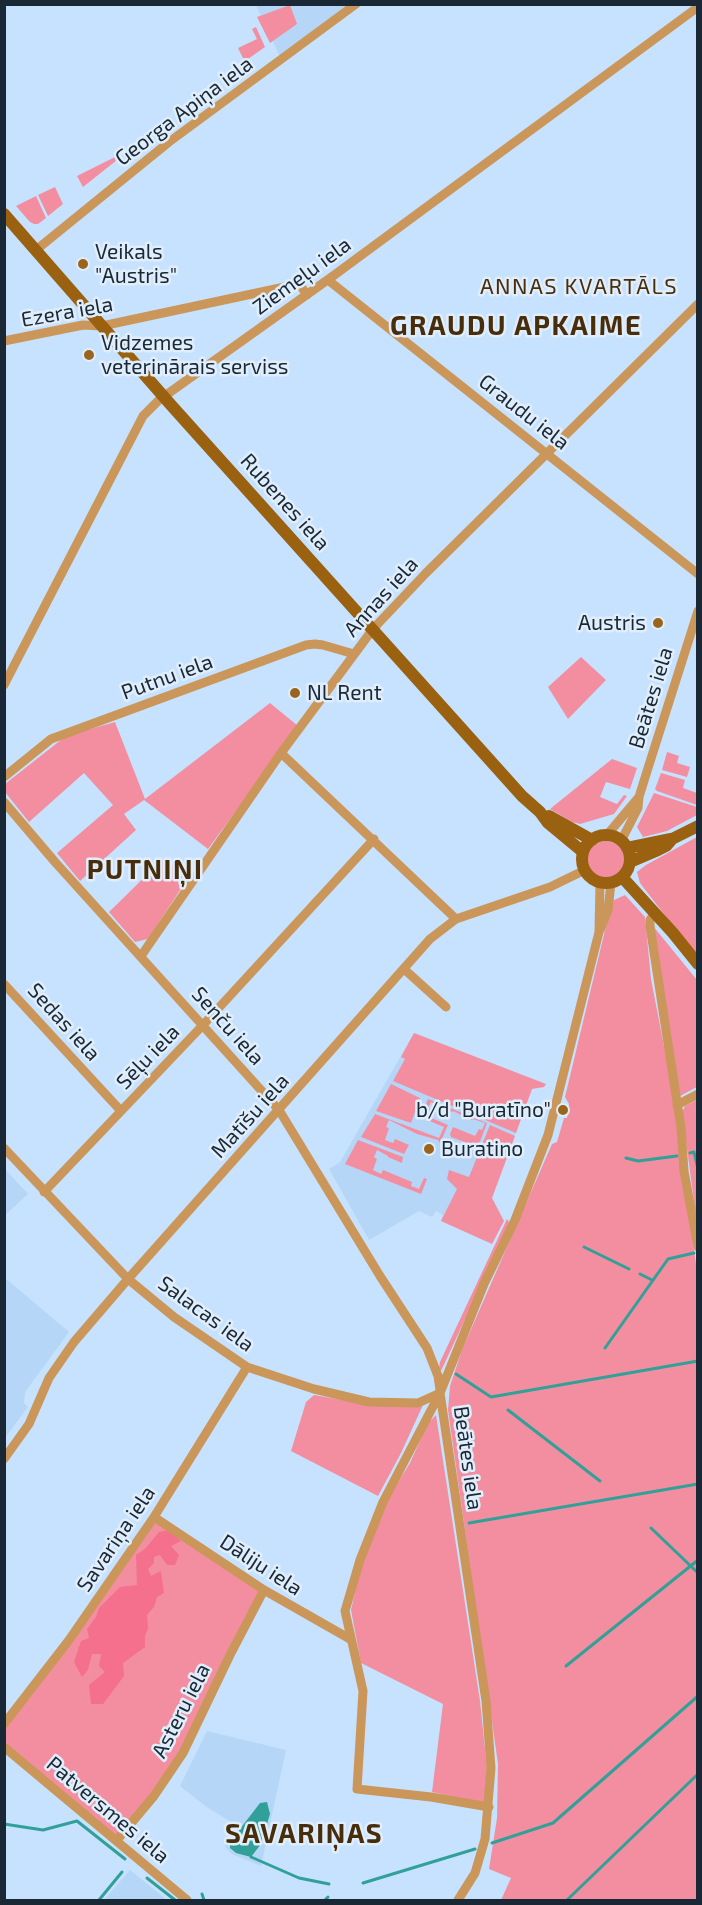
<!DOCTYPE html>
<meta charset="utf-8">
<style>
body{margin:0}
#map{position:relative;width:702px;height:1905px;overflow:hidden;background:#c6e2ff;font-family:"Exo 2",sans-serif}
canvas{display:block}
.frame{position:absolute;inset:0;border:6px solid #1a2734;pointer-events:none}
</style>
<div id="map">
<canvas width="702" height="1905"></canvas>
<div class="frame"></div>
</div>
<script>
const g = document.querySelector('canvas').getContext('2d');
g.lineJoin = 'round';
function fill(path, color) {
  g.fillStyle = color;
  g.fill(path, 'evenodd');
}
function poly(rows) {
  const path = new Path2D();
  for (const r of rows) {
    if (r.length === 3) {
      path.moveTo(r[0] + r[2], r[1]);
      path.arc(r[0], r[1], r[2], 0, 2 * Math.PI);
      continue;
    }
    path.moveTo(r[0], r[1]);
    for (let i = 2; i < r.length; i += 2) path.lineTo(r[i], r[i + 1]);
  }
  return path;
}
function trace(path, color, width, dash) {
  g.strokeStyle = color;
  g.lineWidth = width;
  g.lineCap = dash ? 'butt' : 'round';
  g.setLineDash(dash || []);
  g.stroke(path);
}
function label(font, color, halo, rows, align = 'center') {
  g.font = font + ' "Exo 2",sans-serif';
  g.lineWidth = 5;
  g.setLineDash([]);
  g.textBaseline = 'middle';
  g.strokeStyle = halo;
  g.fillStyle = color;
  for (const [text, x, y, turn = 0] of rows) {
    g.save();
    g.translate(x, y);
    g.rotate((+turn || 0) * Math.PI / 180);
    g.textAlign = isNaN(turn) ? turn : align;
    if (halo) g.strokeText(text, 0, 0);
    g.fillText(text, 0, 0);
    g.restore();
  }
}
fill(poly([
 [256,5,356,5,281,59],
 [414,1033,535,1080,492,1198,502,1219,488,1242,441,1221,443,1215,436,1211,432,1217,419,1211,369,1240,329,1169,340,1162],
 [4,1168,28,1194,5,1215,4,1215],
 [5,1278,69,1332,25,1392,24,1403,28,1407,5,1438],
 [207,1731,286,1750,261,1866,232,1854,226,1848,224,1843,238,1826,208,1808,180,1786],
 [130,1870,167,1900,104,1900]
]), '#b6d6f7');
fill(poly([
 [290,5,297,24,270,43,257,17],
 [256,27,265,47,248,59,243,58,238,48,257,39,252,29],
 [115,157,117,160,83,187,77,176],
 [55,187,63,204,48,216,38,195],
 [36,196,46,218,38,224,34,224,30,222,16,206],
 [581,657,606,680,568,719,548,687],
 [270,703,298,726,208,849,144,800,124,814,136,830,80,881,57,853,113,805,84,773,29,822,5,792,5,784,66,736,115,722,145,799],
 [667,752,679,756,677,763,690,767,687,777,662,770],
 [612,759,637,768,630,789,606,782,600,797,617,804,624,795,627,796,614,814,580,824,572,822,550,809],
 [661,773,685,780,683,788,697,793,697,805,657,791,655,789],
 [654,793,697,807,697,815,667,831,643,837,637,827],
 [697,837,697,957,640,883,637,872,646,865],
 [606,860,19],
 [164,858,188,878,148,939,135,942,109,912],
 [625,895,645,917,651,979,669,1072,697,1271,697,1900,501,1900,511,1878,489,1869,497,1818,498,1764,448,1410,450,1386,462,1350,552,1144,557,1142,564,1118,567,1118,569,1104,565,1097,612,901],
 [653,926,697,980,697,1087,680,1096],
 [414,1033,546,1084,544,1087,532,1089,516,1133,393,1081,405,1059,401,1057],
 [391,1084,420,1098,411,1123,376,1111],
 [428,1099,487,1123,478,1147,451,1137,450,1134,453,1127,475,1136,479,1129,482,1130,485,1123,473,1119,472,1120,453,1111,452,1112,431,1102,428,1108,432,1110,429,1117,448,1125,440,1143,438,1140,417,1134,389,1120,386,1127,389,1128,385,1140,393,1143,395,1139,409,1145,404,1154,361,1137,375,1114,439,1138,444,1127,425,1119,428,1111,424,1109],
 [697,1100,697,1223,682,1112,685,1106],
 [490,1125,515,1136,492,1198,504,1221,492,1244,441,1221,457,1189,447,1179,449,1170,469,1177],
 [358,1140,403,1157,402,1163,388,1157,388,1156,377,1150,374,1157,377,1159,373,1170,381,1174,383,1170,412,1182,411,1186,419,1189,424,1178,427,1179,421,1194,345,1164],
 [507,1219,509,1222,507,1229,441,1371,439,1368,440,1362],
 [314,1395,371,1405,423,1405,401,1453,378,1496,291,1451,306,1402],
 [436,1415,480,1701,487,1768,486,1804,432,1792,443,1704,361,1663,351,1610,362,1561,385,1503,410,1463,428,1423],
 [154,1517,264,1590,183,1753,117,1840,5,1747,4,1724]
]), '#f38ea0');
fill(poly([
 [168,1530,181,1541,171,1546,179,1555,175,1565,167,1565,160,1555,154,1557,154,1563,148,1569,151,1576,161,1571,164,1593,157,1597,154,1607,147,1615,148,1628,145,1636,145,1647,123,1663,124,1676,103,1704,91,1704,89,1685,105,1672,99,1666,101,1654,92,1654,88,1670,82,1677,74,1662,81,1641,89,1638,87,1629,96,1617,99,1608,120,1587,137,1585,136,1555,145,1549,159,1532]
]), '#f4708d');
fill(poly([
 [267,1802,270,1814,261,1844,251,1857,236,1853,230,1848,230,1842,260,1803]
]), '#31a098');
trace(poly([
 [690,1153,694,1152,698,1169],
 [626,1158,638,1161,677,1156],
 [584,1247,629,1269],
 [640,1274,652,1280],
 [605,1348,668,1259,694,1253],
 [456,1374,491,1397,698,1361],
 [508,1410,600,1481],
 [469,1523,698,1484],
 [651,1528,698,1573],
 [566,1666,698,1560],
 [4,1824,43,1830,77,1821,125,1859],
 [492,1843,553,1823,698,1696],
 [251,1857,299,1878,329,1884],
 [147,1878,175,1900],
 [363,1883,475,1849],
 [202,1894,204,1900],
 [99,1900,122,1872],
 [325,1900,328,1897],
 [567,1900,698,1774]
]), '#31a098', 3);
trace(poly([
 [36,250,169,142,356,4],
 [328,280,698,574],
 [4,341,83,325,102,326,294,285,300,285,307,295],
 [4,685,143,416,159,400,333,276,698,7],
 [281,753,456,919],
 [4,777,51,739,306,645,315,644,323,645,354,654],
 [4,802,55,862,279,1110,380,1276,427,1348,438,1376,440,1390],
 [607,835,639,797],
 [621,841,638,808,639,797,648,768,698,611],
 [654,914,650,920,650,926,681,1128,684,1171,698,1247],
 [600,930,608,910,611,883],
 [141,956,281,753,373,629,426,573,698,304],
 [404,969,446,1007],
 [4,984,121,1111],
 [677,1105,698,1094],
 [4,1148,128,1279,174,1317,247,1367,314,1389,369,1402,418,1403,440,1393],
 [44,1192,203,1025,374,839],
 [440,1393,383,1502,360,1560,345,1611,363,1691,357,1789,431,1797,489,1807],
 [4,1459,29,1424,49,1378,74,1342,128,1279,430,939,456,919,550,887,585,870],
 [154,1517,264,1590,350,1639],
 [4,1724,69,1640,154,1517,247,1367],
 [4,1747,187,1900],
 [117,1840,154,1796,183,1753,230,1655,264,1590],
 [458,1900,475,1873,485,1839,491,1768,486,1701,440,1393,484,1284,515,1220,548,1135,599,932,600,882]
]), '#cb965a', 9);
trace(poly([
 [4,214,171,405,522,796,540,812,548,823,583,852],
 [549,816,592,840],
 [606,859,24],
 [627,848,671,839],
 [630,862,658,850,666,846,672,839,698,826],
 [622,877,673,933,698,964]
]), '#9a6110', 12);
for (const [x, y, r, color] of [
 [83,264,6,"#99641c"],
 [89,355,6,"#99641c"],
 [658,623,6,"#99641c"],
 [295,693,6,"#99641c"],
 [563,1110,6,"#99641c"],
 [429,1149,6,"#99641c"]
]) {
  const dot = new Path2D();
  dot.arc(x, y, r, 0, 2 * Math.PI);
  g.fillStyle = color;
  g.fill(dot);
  trace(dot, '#e0eefc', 2);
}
label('21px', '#1a2734', '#e0eefc', [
 ["Georga Apiņa iela",184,111,-37],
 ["Ziemeļu iela",302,276,-36],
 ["Ezera iela",67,312,-10],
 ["Graudu iela",524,412,38],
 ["Rubenes iela",285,502,48],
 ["Annas iela",381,597,-48],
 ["Putnu iela",167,677,-20],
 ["Beātes iela",651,698,-73],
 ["Sedas iela",64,1022,48],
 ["Senču iela",228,1026,48],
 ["Sēļu iela",148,1057,-46],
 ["Matīšu iela",250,1116,-48],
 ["Salacas iela",206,1314,36],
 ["Beātes iela",468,1458,82],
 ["Savariņa iela",116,1539,-56],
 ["Dāliju iela",261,1565,33],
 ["Asteru iela",181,1711,-63],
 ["Patversmes iela",108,1810,40]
]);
label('21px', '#1a2734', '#e0eefc', [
 ["Veikals",95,252],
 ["\"Austris\"",95,276],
 ["Vidzemes",101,343],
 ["veterinārais serviss",101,367],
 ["Austris",646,623,"right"],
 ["NL Rent",307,693],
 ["b/d \"Buratīno\"",551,1110,"right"],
 ["Buratino",441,1149]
], 'left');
g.letterSpacing = '1.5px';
label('22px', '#472d0b', '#e0eefc', [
 ["ANNAS KVARTĀLS",579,287]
]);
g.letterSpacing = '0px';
g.letterSpacing = '1.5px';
label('bold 27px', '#472d0b', '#e0eefc', [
 ["GRAUDU APKAIME",516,326],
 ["PUTNIŅI",145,870],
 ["SAVARIŅAS",304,1834]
]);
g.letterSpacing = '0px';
</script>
